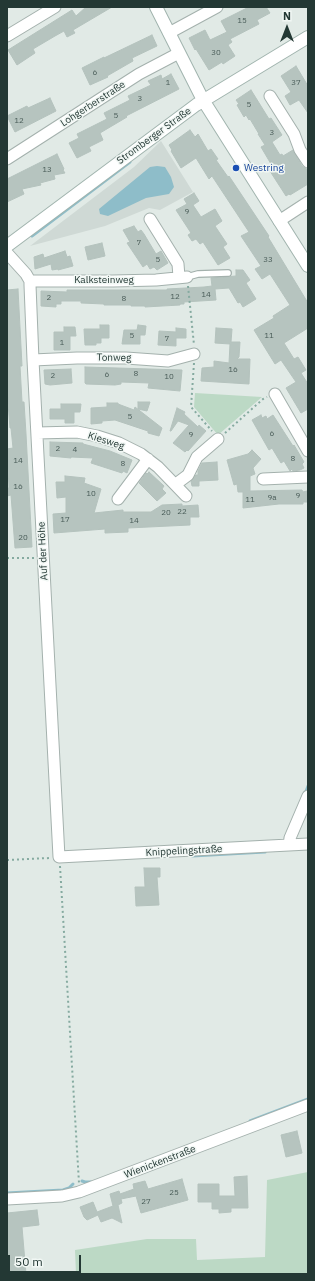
<!DOCTYPE html>
<meta charset="utf-8">
<style>
body{margin:0}
#map{position:relative;width:315px;height:1281px;overflow:hidden;background:#e1eae6;font-family:"IBM Plex Sans",sans-serif}
canvas{display:block}
.frame{position:absolute;inset:0;border:8px solid #233834;pointer-events:none}
.north{position:absolute;left:267px;top:8px;width:40px;height:40px;-webkit-text-stroke:3px #f1f7f4;paint-order:stroke;rotate:0deg;font-size:11px;font-weight:700;line-height:16px;text-align:center;color:#233834}
.north::after{content:'';display:block;margin:auto;width:14px;height:18px;background:#233834;clip-path:polygon(50% 0,100% 100%,50% 72%,0 100%)}
.scale{position:absolute;left:8px;top:1255px;width:73px;height:18px;box-sizing:border-box;border:2px solid #233834;border-top:0;padding-left:5px;font-size:12px;line-height:14px;white-space:nowrap;color:#233834;-webkit-text-stroke:3px #f1f7f4;paint-order:stroke}
</style>
<div id="map">
<canvas width="315" height="1281"></canvas>
<div class="frame"></div>
<div class="north">N</div>
<div class="scale">50 m</div>
</div>
<script>
const g = document.querySelector('canvas').getContext('2d');
g.lineJoin = 'round';
function fill(path, color) {
  g.fillStyle = color;
  g.fill(path, 'evenodd');
}
function poly(rows) {
  const path = new Path2D();
  for (const r of rows) {
    path.moveTo(r[0], r[1]);
    for (let i = 2; i < r.length; i += 2) path.lineTo(r[i], r[i + 1]);
  }
  return path;
}
function trace(path, color, width, dash) {
  g.strokeStyle = color;
  g.lineWidth = width;
  g.lineCap = dash ? 'butt' : 'round';
  g.setLineDash(dash || []);
  g.stroke(path);
}
function label(font, color, halo, rows, align = 'center') {
  g.font = font + ' "IBM Plex Sans",sans-serif';
  g.lineWidth = 3;
  g.setLineDash([]);
  g.textBaseline = 'middle';
  g.strokeStyle = halo;
  g.fillStyle = color;
  for (const [text, x, y, turn = 0] of rows) {
    g.save();
    g.translate(x, y);
    g.rotate((+turn || 0) * Math.PI / 180);
    g.textAlign = isNaN(turn) ? turn : align;
    if (halo) g.strokeText(text, 0, 0);
    g.fillText(text, 0, 0);
    g.restore();
  }
}
fill(poly([
 [161,141,193,192,160,210,149,208,105,226,30,246,134,167]
]), '#cfd9d5');
fill(poly([
 [195,393,262,397,218,435,194,407],
 [308,1172,308,1274,76,1274,75,1250,147,1239,196,1239,197,1260,265,1257,267,1180]
]), '#bcd9c5');
fill(poly([
 [157,166,165,167,171,177,174,187,169,194,146,198,108,216,100,214,99,209,150,167]
]), '#8ebdc9');
trace(poly([
 [32,236,130,162],
 [305,794,308,786],
 [192,856,265,852],
 [250,1121,308,1099],
 [82,1181,85,1182,91,1182],
 [7,1193,63,1190,69,1188,73,1184]
]), '#8ebdc9', 3);
const building = poly([
 [86,7,112,7,73,30,75,33,67,37,64,31,55,36,33,49,35,53,17,65,8,50,72,10,76,16,86,7],
 [249,7,266,7,270,13,257,20,259,24,230,39,232,42,228,45,235,56,223,64,222,62,209,70,196,49,195,50,189,38,205,30,210,40,227,32,221,21,249,7],
 [152,35,157,46,132,58,133,61,107,76,108,77,90,85,82,68,104,57,104,58,152,35],
 [296,66,308,86,308,113,299,100,290,105,285,96,291,92,281,76,296,66],
 [171,74,179,89,126,116,127,117,100,133,103,140,89,147,91,151,77,158,69,143,79,138,77,134,107,119,104,113,130,100,128,96,151,85,148,81,161,75,162,79,171,74],
 [251,90,269,119,271,118,282,135,272,142,280,155,282,154,283,156,293,150,302,166,308,170,308,184,290,195,289,194,286,196,268,168,271,166,271,164,261,147,265,145,258,134,259,134,250,119,249,120,246,115,244,117,237,105,239,104,236,100,251,90],
 [50,98,56,111,15,132,7,116,27,106,28,108,50,98],
 [190,130,195,137,198,134,208,151,211,149,218,159,216,160,228,177,229,176,269,236,268,237,308,303,308,328,284,343,294,359,298,357,306,370,301,373,308,384,308,409,301,413,286,388,296,382,281,360,275,364,254,330,274,318,273,316,290,305,270,274,262,279,255,269,261,266,241,236,249,232,212,176,209,179,196,158,181,168,171,151,172,150,169,145,190,130],
 [57,154,64,169,63,170,65,173,54,175,55,179,40,183,41,185,22,189,24,194,7,202,7,179,57,154],
 [194,193,199,201,193,205,201,217,215,209,222,221,215,226,227,244,223,247,230,258,218,265,203,242,200,244,196,239,192,241,188,235,191,233,176,210,187,204,184,199,194,193],
 [134,226,138,232,141,230,144,234,156,254,161,251,168,263,157,270,154,267,150,269,147,264,143,267,127,243,130,242,123,230,134,226],
 [102,243,105,256,88,260,85,247,102,243],
 [65,251,67,257,70,256,73,266,58,270,58,269,52,270,51,264,35,269,34,257,43,254,44,258,65,251],
 [236,270,243,270,250,280,246,283,256,299,243,307,240,302,238,303,229,288,215,289,216,300,184,302,184,304,180,304,180,305,145,307,145,306,131,306,131,305,104,305,104,304,81,303,81,301,61,301,61,304,56,304,56,307,41,306,41,291,67,292,67,290,167,290,167,289,204,287,212,286,211,278,236,276,236,270],
 [18,289,22,366,20,366,22,402,24,402,26,434,32,547,15,548,11,495,7,496,7,488,9,488,7,449,13,448,11,428,10,428,7,391,7,290,18,289],
 [100,325,109,325,109,338,101,338,101,343,96,343,96,345,85,345,84,329,100,329,100,325],
 [138,325,146,326,145,335,140,335,140,344,122,344,124,330,137,330,138,325],
 [64,327,75,327,76,336,70,336,70,350,54,350,54,332,64,332,64,327],
 [176,328,186,329,186,338,176,338,176,346,158,345,159,331,176,332,176,328],
 [216,328,232,329,231,342,240,342,239,357,237,359,250,359,249,384,201,381,202,368,214,367,214,361,229,363,230,344,215,343,216,328],
 [85,367,182,370,180,391,148,388,149,383,121,382,121,384,115,385,86,384,85,383,85,367],
 [71,369,72,383,50,385,45,384,44,370,71,369],
 [138,402,150,402,147,411,138,409,138,402],
 [107,403,118,403,118,404,134,410,135,407,162,428,159,436,148,433,148,431,115,420,102,421,102,423,91,424,91,408,107,407,107,403],
 [61,404,81,404,80,412,74,412,74,423,65,423,65,419,50,419,50,409,61,409,61,404],
 [177,408,185,412,184,414,198,427,199,425,206,431,188,451,187,450,185,452,173,443,189,425,178,421,171,431,170,431,177,408],
 [261,415,262,418,266,416,267,419,273,415,293,446,294,445,304,462,302,464,304,468,300,470,293,471,292,469,290,471,284,461,281,463,272,448,269,450,252,420,261,415],
 [50,442,83,443,83,444,110,451,132,460,127,473,123,471,122,473,91,463,93,458,71,457,71,458,50,456,50,442],
 [252,450,261,459,253,468,255,474,250,476,250,491,302,490,303,492,307,491,308,502,303,502,303,504,279,504,243,508,243,492,238,492,237,484,234,485,227,460,248,454,252,450],
 [217,462,218,480,199,481,199,486,192,486,191,481,196,475,198,475,198,471,202,463,217,462],
 [149,472,164,486,162,489,166,493,157,501,139,483,146,473,147,474,149,472],
 [65,476,85,478,84,483,101,489,94,513,123,510,123,512,151,512,162,505,182,504,182,506,198,505,199,517,190,517,190,525,128,528,128,532,105,533,105,529,54,533,53,514,66,513,66,497,57,498,56,482,65,482,65,476],
 [144,868,160,868,160,877,157,877,159,905,136,906,135,887,145,887,144,868],
 [297,1131,302,1153,286,1157,281,1135,297,1131],
 [247,1176,248,1208,231,1208,231,1212,219,1213,219,1209,212,1209,212,1202,198,1202,198,1184,219,1184,219,1196,235,1196,234,1177,247,1176],
 [182,1179,188,1200,141,1213,136,1196,121,1199,122,1203,118,1205,122,1223,112,1218,101,1222,98,1215,87,1220,84,1217,80,1207,93,1202,97,1212,113,1206,110,1194,119,1191,120,1194,134,1189,133,1184,145,1181,148,1189,182,1179],
 [37,1210,39,1225,22,1227,26,1274,7,1274,7,1213,37,1210]
]);
fill(building, '#b6c4bf');
trace(building, '#b4c2bd', 1);
const lane = poly([
 [187,277,198,274,228,273]
]);
const street = poly([
 [169,33,217,7],
 [7,36,55,7],
 [270,96,294,134,300,150,308,162],
 [7,159,139,74,179,53],
 [150,219,178,264,179,277],
 [279,221,308,202],
 [7,253,26,274,30,281,30,285,33,360,59,857,308,844],
 [30,281,113,281,156,280,187,277],
 [33,360,77,358,126,358,168,361,194,354],
 [275,394,308,451],
 [37,433,77,432,97,436,119,443,141,454,158,467,186,496],
 [263,479,308,477],
 [176,484,188,475,197,457,218,439],
 [118,499,148,459],
 [289,845,290,838,308,796],
 [7,1199,62,1196,79,1192,308,1105]
]);
const secondary = poly([
 [156,7,203,100,308,266],
 [7,246,196,105,308,37]
]);
trace(lane, '#a4b1ad', 8);
trace(street, '#a4b1ad', 13);
trace(secondary, '#a1b4ae', 14);
trace(poly([
 [188,286,194,345],
 [194,363,191,407,212,431],
 [225,433,263,399,267,397],
 [7,558,35,558],
 [7,860,50,858],
 [60,866,79,1183]
]), '#85aaa0', 2, [2, 3]);
trace(lane, '#fff', 5.5);
trace(street, '#fff', 11);
trace(secondary, '#fff', 12);
for (const [x, y, r, color] of [
 [236,168,4,"#1a4fb4"]
]) {
  const dot = new Path2D();
  dot.arc(x, y, r, 0, 2 * Math.PI);
  g.fillStyle = color;
  g.fill(dot);
  trace(dot, '#f1f7f4', 1.5);
}
label('8px', '#485b57', null, [
 ["15",242,21],
 ["30",216,53],
 ["6",95,73],
 ["1",168,83],
 ["37",296,83],
 ["3",140,99],
 ["5",249,105],
 ["5",116,116],
 ["12",19,121],
 ["3",272,133],
 ["13",47,170],
 ["9",187,212],
 ["7",139,243],
 ["5",158,260],
 ["33",268,260],
 ["14",206,295],
 ["12",175,297],
 ["2",49,298],
 ["8",124,299],
 ["5",132,336],
 ["11",269,336],
 ["7",167,339],
 ["1",62,343],
 ["16",233,370],
 ["8",136,374],
 ["6",107,375],
 ["2",53,376],
 ["10",169,377],
 ["5",130,417],
 ["6",272,434],
 ["9",191,435],
 ["2",58,449],
 ["4",75,450],
 ["8",293,459],
 ["14",18,461],
 ["8",123,464],
 ["16",18,487],
 ["10",91,494],
 ["9",298,496],
 ["9a",272,498],
 ["11",250,500],
 ["22",182,512],
 ["20",166,513],
 ["17",65,520],
 ["14",134,521],
 ["20",23,538],
 ["25",174,1193],
 ["27",146,1202]
]);
label('10px', '#233834', '#f1f7f4', [
 ["Lohgerberstraße",93,104,-33],
 ["Stromberger Straße",154,136,-36],
 ["Kalksteinweg",104,280],
 ["Tonweg",114,358,1],
 ["Kiesweg",106,441,18],
 ["Auf der Höhe",43,551,-93],
 ["Knippelingstraße",184,851,-3],
 ["Wienickenstraße",160,1162,-21]
]);
label('10px', '#164399', '#f1f7f4', [
 ["Westring",244,168]
], 'left');
</script>
